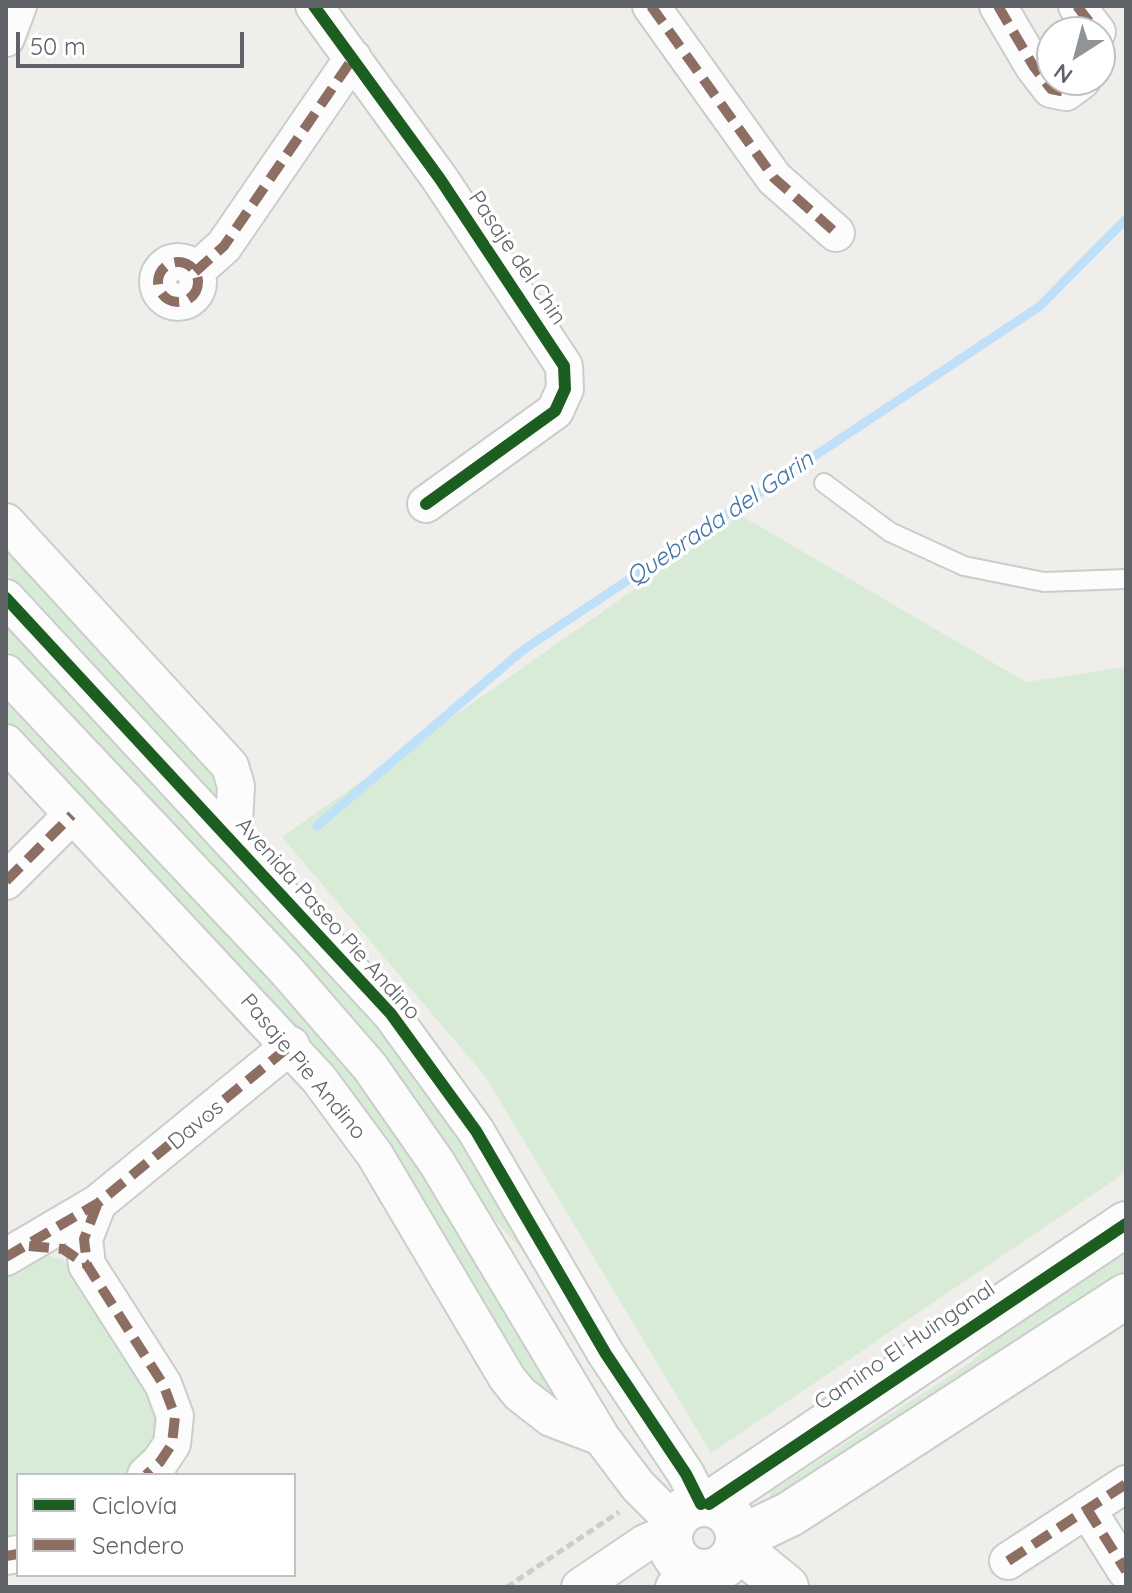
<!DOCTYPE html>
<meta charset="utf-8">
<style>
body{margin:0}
#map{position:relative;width:1132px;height:1593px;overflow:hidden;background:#efeeea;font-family:Quicksand,sans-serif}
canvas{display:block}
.frame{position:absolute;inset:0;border:8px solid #5f6368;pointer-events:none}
.legend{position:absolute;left:16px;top:1473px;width:280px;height:104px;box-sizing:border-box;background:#fff;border:2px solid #bfc1c3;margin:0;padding:10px 14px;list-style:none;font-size:24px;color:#5f6368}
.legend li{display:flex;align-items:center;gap:16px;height:40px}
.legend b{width:40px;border:2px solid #bfc1c3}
.north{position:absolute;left:1036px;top:16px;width:80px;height:80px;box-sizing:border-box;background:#fff;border:2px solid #bfc1c3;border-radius:50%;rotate:216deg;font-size:22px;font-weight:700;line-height:32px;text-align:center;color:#5f6368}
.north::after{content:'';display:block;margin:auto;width:28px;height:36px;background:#919496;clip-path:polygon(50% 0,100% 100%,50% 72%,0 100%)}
.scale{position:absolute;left:16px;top:32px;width:228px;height:36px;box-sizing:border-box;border:4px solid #5f6368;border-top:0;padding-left:10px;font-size:24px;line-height:28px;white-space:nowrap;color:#5f6368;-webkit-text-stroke:6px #fff;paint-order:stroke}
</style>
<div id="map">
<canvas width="1132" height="1593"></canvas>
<div class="frame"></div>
<ul class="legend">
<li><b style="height:10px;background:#1b5e20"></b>Ciclovía</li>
<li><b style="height:10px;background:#8d6e63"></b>Sendero</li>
</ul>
<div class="north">N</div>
<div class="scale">50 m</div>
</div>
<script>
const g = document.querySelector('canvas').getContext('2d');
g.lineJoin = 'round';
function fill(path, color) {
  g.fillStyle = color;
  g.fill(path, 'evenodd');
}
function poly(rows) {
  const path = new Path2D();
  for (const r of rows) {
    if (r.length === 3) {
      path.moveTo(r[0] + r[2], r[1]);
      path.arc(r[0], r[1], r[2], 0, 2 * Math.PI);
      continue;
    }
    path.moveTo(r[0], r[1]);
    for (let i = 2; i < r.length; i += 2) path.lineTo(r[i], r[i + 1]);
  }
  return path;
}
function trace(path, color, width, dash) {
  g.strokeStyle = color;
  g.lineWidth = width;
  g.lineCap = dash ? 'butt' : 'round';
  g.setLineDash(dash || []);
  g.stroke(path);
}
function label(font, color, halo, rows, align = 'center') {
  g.font = font + ' Quicksand,sans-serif';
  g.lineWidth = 7;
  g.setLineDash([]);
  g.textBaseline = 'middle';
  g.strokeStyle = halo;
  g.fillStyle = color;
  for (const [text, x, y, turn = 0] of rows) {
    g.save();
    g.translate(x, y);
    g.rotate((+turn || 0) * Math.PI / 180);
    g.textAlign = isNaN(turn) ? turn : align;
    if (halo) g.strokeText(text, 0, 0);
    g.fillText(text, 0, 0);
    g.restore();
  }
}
fill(poly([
 [740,515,1026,682,1126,667,1126,1172,711,1453,485,1076,282,837],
 [6,538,217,766,226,811,6,573],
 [6,625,233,867,332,966,410,1065,479,1164,638,1434,611,1396,525,1253,488,1213,441,1136,398,1075,6,648],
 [6,699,304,1011,409,1145,561,1403,535,1391,414,1184,370,1117,290,1020,115,841,6,721],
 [1126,1244,1126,1271,774,1500,769,1493,971,1362,1019,1318],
 [44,1254,64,1260,147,1385,157,1411,158,1441,126,1475,18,1475,18,1542,6,1545,6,1275]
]), '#d8ebd6');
trace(poly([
 [317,826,523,650,1040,306,1126,219]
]), '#bfe0f9', 9);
const service = poly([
 [824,483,890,532,964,566,1044,582,1126,579]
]);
const minor = poly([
 [314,6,440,179,564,366,565,389,555,411,426,504],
 [651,6,774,178,836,233],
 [998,6,1034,67,1051,89,1066,92,1082,80],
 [1077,6,1097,32],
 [6,38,18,6],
 [178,282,20],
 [195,272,224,246,353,58],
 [6,522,230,766,236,786,233,843],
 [6,598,391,1014,476,1131,606,1354,686,1474,701,1504],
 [6,673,286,970,370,1067,437,1163,601,1437,638,1486,674,1522],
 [6,743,319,1079,375,1155,507,1378,520,1394,551,1418,601,1437],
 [6,881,72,815],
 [98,1203,84,1239,87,1265,163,1384,175,1416,172,1444,160,1462,146,1475],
 [6,1257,98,1203,291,1045],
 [1087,1509,1126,1571],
 [6,1556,18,1554],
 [1008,1561,1126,1484],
 [580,1587,645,1543,671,1532],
 [674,1587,697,1570]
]);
const tertiary = poly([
 [709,1504,1126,1224],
 [704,1538,34],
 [738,1539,790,1514,1126,1296],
 [737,1547,786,1587]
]);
trace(service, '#cbcccc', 22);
trace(minor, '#cbcccc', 40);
trace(tertiary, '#cbcccc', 48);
trace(poly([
 [507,1587,619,1512]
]), '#cacfcc', 5, [8, 4]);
trace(service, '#fdfcfc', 18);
trace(minor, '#fdfcfc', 36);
trace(tertiary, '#fdfcfc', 44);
trace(poly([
 [651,6,774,178,836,233],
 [998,6,1034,67,1051,89,1066,92,1082,80],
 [1077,6,1097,32],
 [178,282,20],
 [195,272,224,246,353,58],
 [6,881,72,815],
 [97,1205,84,1239,87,1265,163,1384,175,1416,172,1444,160,1462,146,1475],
 [29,1246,63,1249,87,1265],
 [6,1257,98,1203,291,1045],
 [1087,1509,1126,1571],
 [6,1556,18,1554],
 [1008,1561,1126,1484]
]), '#8d6e63', 10, [20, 10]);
trace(poly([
 [314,6,440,179,564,366,565,389,555,411,426,504],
 [6,598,391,1014,476,1131,606,1354,686,1474,701,1504],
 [709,1504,1126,1224]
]), '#1b5e20', 12);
label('22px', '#5f6368', '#fff', [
 ["Pasaje del Chin",517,258,56],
 ["Avenida Paseo Pie Andino",328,919,48],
 ["Pasaje Pie Andino",303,1067,50],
 ["Davos",196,1125,-40],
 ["Camino El Huinganal",905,1346,-34]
]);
label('italic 24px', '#4174aa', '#fff', [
 ["Quebrada del Garin",720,519,-34]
]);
</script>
